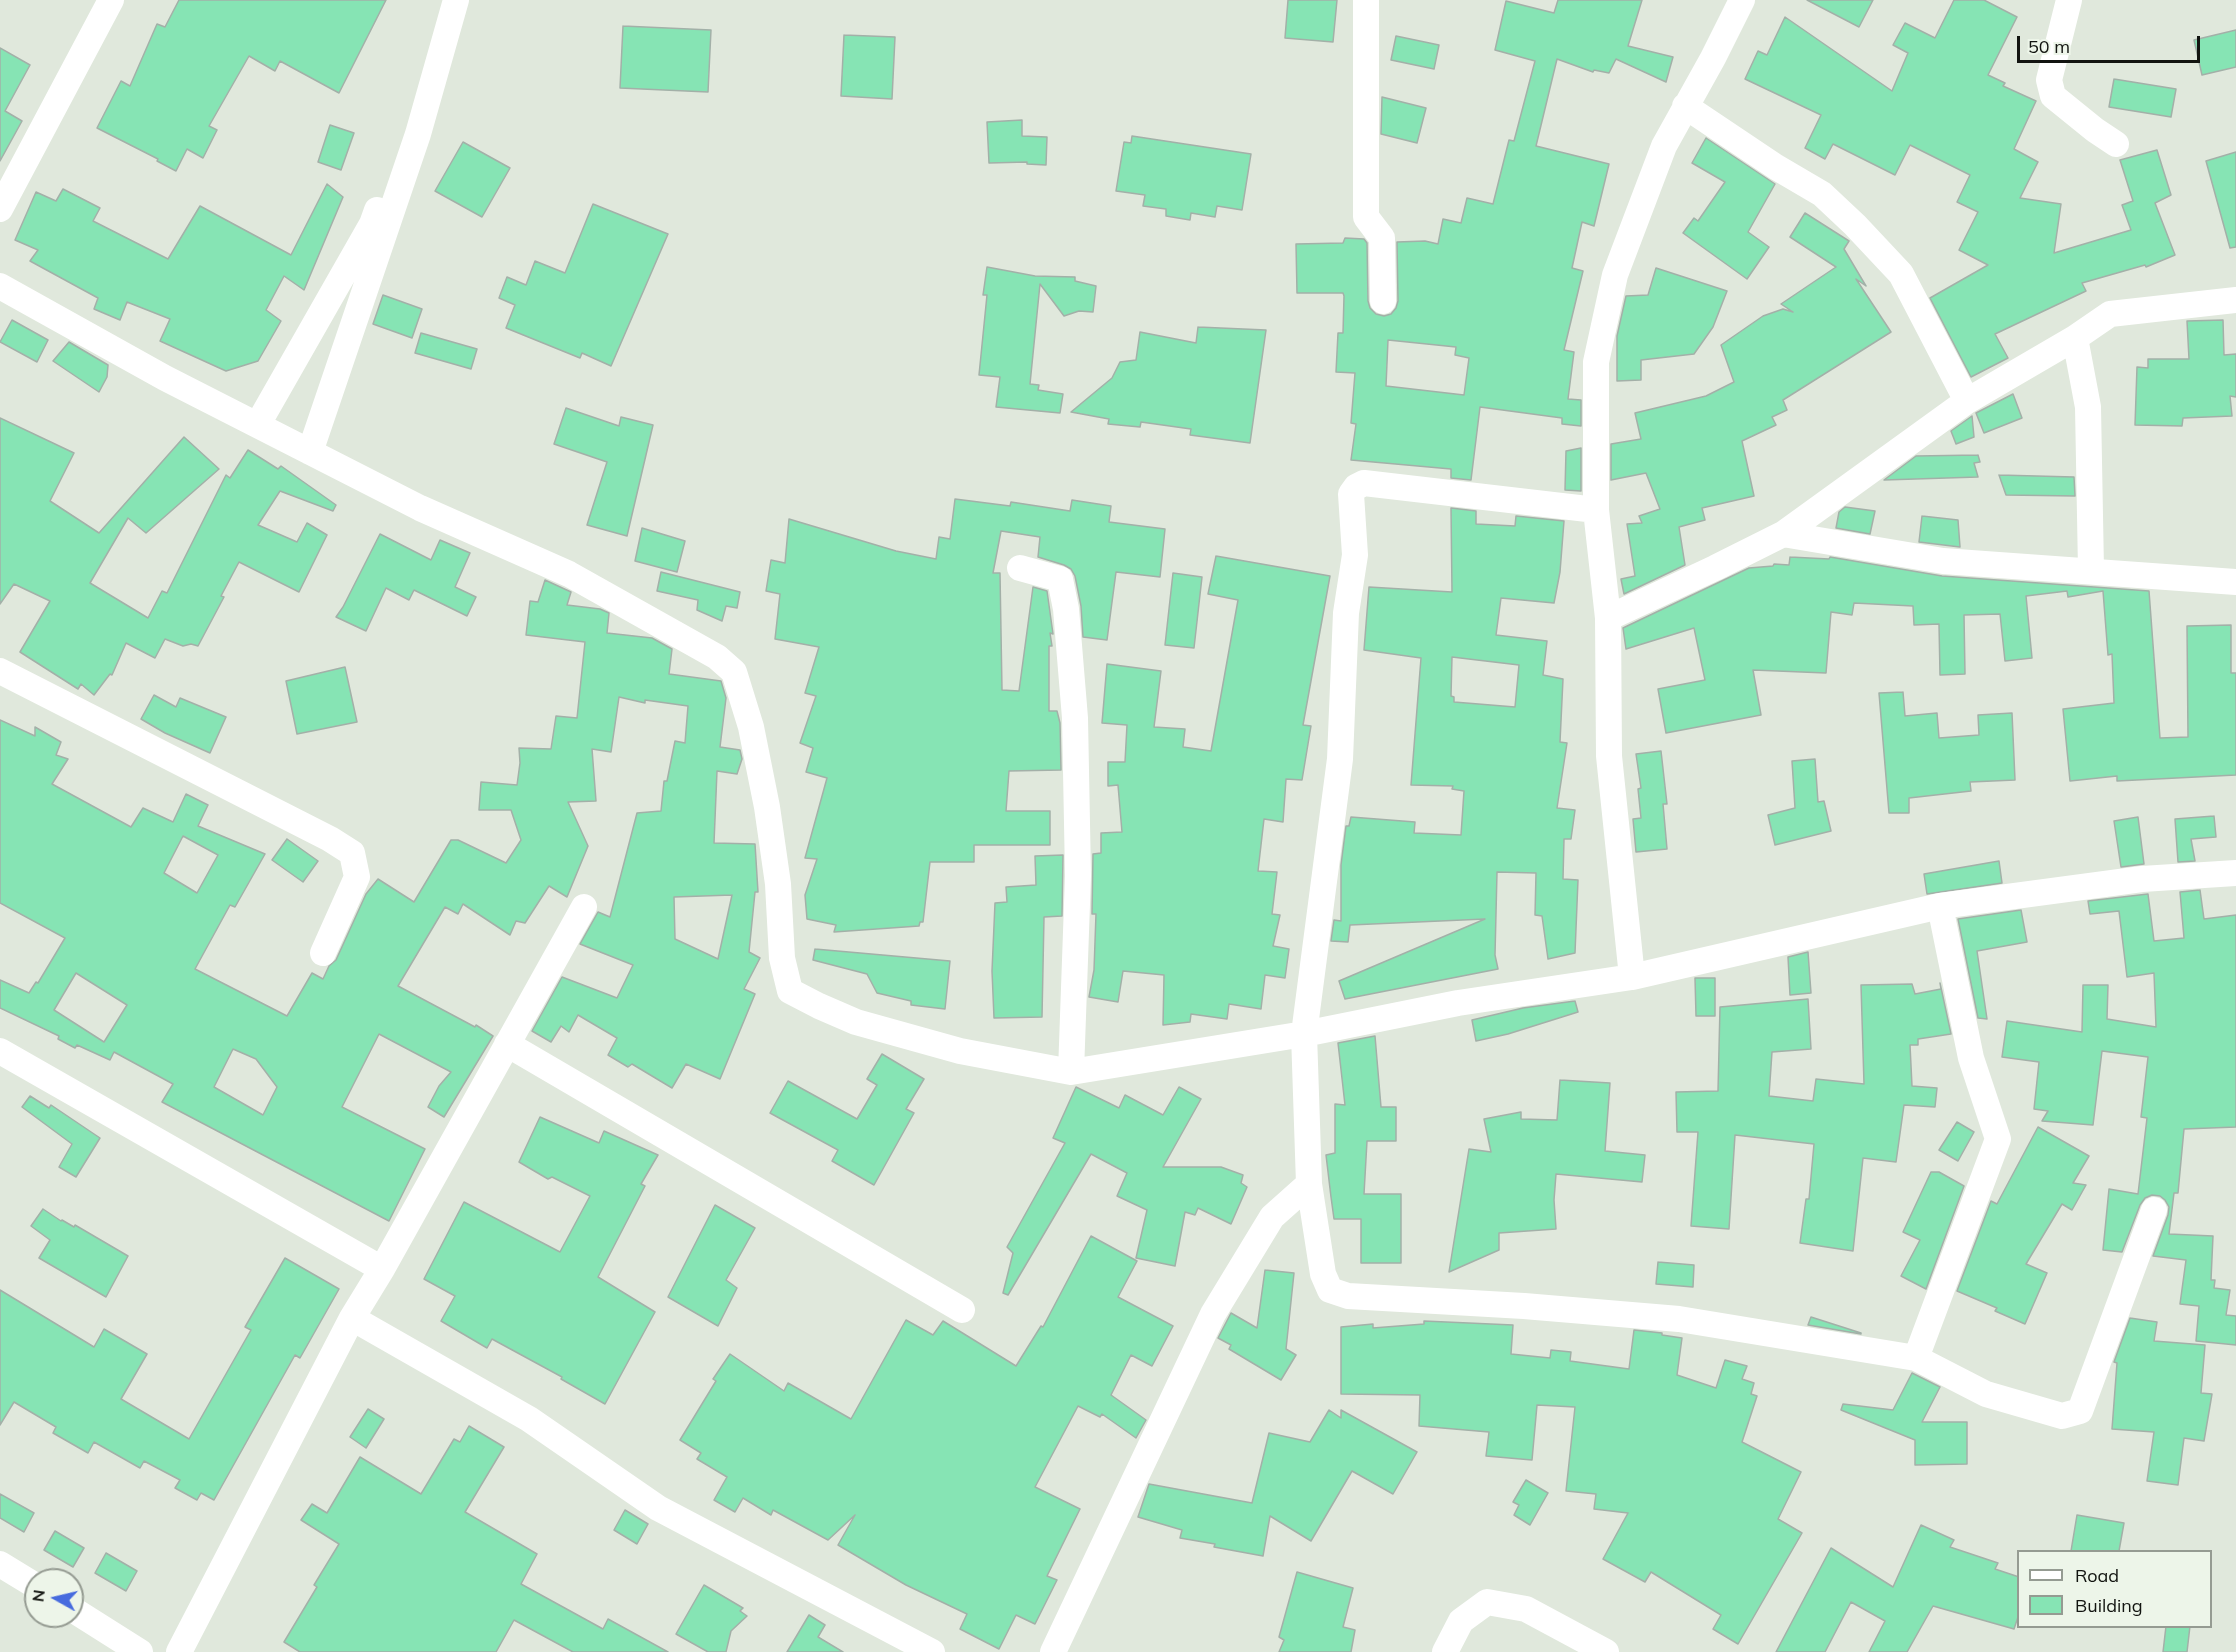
<!DOCTYPE html>
<style>
body{margin:0}
#map{position:relative;width:2236px;height:1652px;overflow:hidden;background:#e0e8dc;font-family:Mulish,sans-serif}
canvas{display:block}
.legend{position:absolute;left:2017px;top:1550px;width:195px;height:78px;box-sizing:border-box;background:#edf5e9;border:2px solid #959b92;margin:0;padding:8px 10px;list-style:none;font-size:18px;color:#121410}
.legend li{display:flex;align-items:center;gap:12px;height:30px}
.legend b{width:30px;border:2px solid #959b92}
.north{position:absolute;left:24px;top:1568px;width:60px;height:60px;box-sizing:border-box;background:#edf5e9;border:2px solid #959b92;border-radius:50%;rotate:278deg;font-size:16px;font-weight:700;line-height:24px;text-align:center;color:#121410}
.north::after{content:'';display:block;margin:auto;width:21px;height:27px;background:#476bde;clip-path:polygon(50% 0,100% 100%,50% 72%,0 100%)}
.scale{position:absolute;left:2017px;top:36px;width:183px;height:27px;box-sizing:border-box;border:3px solid #121410;border-top:0;padding-left:8px;font-size:18px;line-height:21px;white-space:nowrap;color:#121410;-webkit-text-stroke:4px #edf5e9;paint-order:stroke}
</style>
<div id="map">
<canvas width="2236" height="1652"></canvas>
<ul class="legend">
<li><b style="height:8px;background:#fff"></b>Road</li>
<li><b style="height:16px;background:#86e4b4"></b>Building</li>
</ul>
<div class="north">N</div>
<div class="scale">50 m</div>
</div>
<script>
const g = document.querySelector('canvas').getContext('2d');
g.lineJoin = 'round';
function fill(path, color) {
  g.fillStyle = color;
  g.fill(path, 'evenodd');
}
function poly(rows) {
  const path = new Path2D();
  for (const r of rows) {
    path.moveTo(r[0], r[1]);
    for (let i = 2; i < r.length; i += 2) path.lineTo(r[i], r[i + 1]);
  }
  return path;
}
function trace(path, color, width, dash) {
  g.strokeStyle = color;
  g.lineWidth = width;
  g.lineCap = dash ? 'butt' : 'round';
  g.setLineDash(dash || []);
  g.stroke(path);
}
const building = poly([
 [179,0,386,0,339,93,280,61,275,71,249,56,209,126,217,130,203,158,187,149,176,171,157,161,158,159,97,128,121,81,130,86,157,24,165,27,179,0],
 [1288,0,1337,0,1333,42,1285,38,1288,0],
 [1558,0,1642,0,1628,46,1673,57,1666,82,1616,59,1609,73,1594,70,1593,72,1557,59,1536,146,1609,164,1594,226,1582,222,1572,268,1583,271,1564,350,1574,352,1568,399,1581,400,1581,426,1562,424,1562,418,1480,407,1471,480,1451,478,1451,469,1351,460,1356,424,1351,423,1355,373,1336,372,1338,333,1343,333,1344,296,1343,293,1297,293,1296,244,1343,243,1345,238,1364,239,1367,243,1368,301,1370,308,1376,314,1384,316,1391,314,1396,308,1398,301,1397,242,1425,241,1438,244,1443,219,1461,223,1467,198,1493,204,1509,140,1514,141,1535,61,1495,50,1506,1,1554,13,1558,0],
 [1388,340,1456,347,1455,355,1469,358,1464,395,1386,386,1388,340],
 [1807,0,1873,0,1859,27,1807,0],
 [1954,0,1984,0,2017,17,1988,75,2005,83,2003,86,2036,101,2014,149,2038,162,2020,198,2061,204,2054,253,2131,230,2122,205,2133,201,2120,160,2157,150,2171,195,2155,203,2175,255,2146,267,2145,265,2082,283,2086,291,1995,334,2008,358,1971,377,1930,298,1988,265,1959,250,1978,212,1957,202,1970,175,1910,145,1895,175,1833,144,1825,159,1805,148,1821,115,1745,79,1758,51,1767,55,1785,17,1892,91,1908,53,1893,45,1905,23,1935,38,1954,0],
 [623,26,711,30,708,92,620,88,623,26],
 [2236,30,2236,67,2202,75,2194,40,2236,30],
 [844,35,895,37,892,99,841,96,844,35],
 [1396,36,1439,45,1434,69,1391,60,1396,36],
 [0,48,30,65,5,111,22,121,0,161,0,48],
 [2114,79,2176,89,2171,117,2109,107,2114,79],
 [1382,97,1426,108,1417,143,1381,134,1382,97],
 [1022,120,1022,136,1047,137,1046,165,1027,164,1027,162,989,163,987,122,1022,120],
 [330,125,354,133,341,170,318,162,330,125],
 [1132,136,1251,154,1242,210,1217,206,1215,217,1191,213,1190,220,1166,216,1166,209,1143,206,1145,195,1116,191,1124,142,1131,143,1132,136],
 [1706,138,1775,184,1748,232,1769,247,1747,279,1683,233,1694,218,1698,221,1725,182,1692,163,1706,138],
 [463,142,510,168,482,217,435,191,463,142],
 [2236,152,2236,247,2230,248,2206,161,2236,152],
 [327,184,343,197,304,290,284,276,266,310,281,321,258,361,226,371,160,341,170,319,127,302,120,320,94,309,98,298,30,261,38,250,15,240,36,192,56,201,63,189,100,208,93,221,168,259,200,206,291,255,327,184],
 [593,204,668,234,611,366,582,353,580,358,506,328,515,305,499,298,507,277,526,285,535,261,565,273,593,204],
 [1805,213,1849,241,1844,249,1866,286,1856,279,1891,332,1783,400,1787,410,1772,417,1776,425,1742,441,1754,496,1702,508,1705,520,1679,527,1685,565,1624,594,1621,579,1635,576,1627,524,1642,523,1639,516,1660,509,1646,473,1611,480,1611,444,1641,439,1635,413,1706,396,1734,382,1721,345,1763,316,1783,309,1793,312,1781,304,1836,267,1790,237,1805,213],
 [987,267,1035,276,1075,277,1075,281,1096,286,1093,312,1079,311,1064,316,1040,284,1030,384,1039,385,1038,390,1063,394,1060,413,996,407,1000,377,979,375,987,295,983,295,987,267],
 [1656,268,1727,291,1713,327,1694,354,1641,360,1641,380,1617,381,1617,336,1626,296,1648,295,1656,268],
 [383,295,422,309,412,338,373,324,383,295],
 [12,320,48,340,37,362,0,342,12,320],
 [2223,320,2224,355,2236,354,2236,397,2230,396,2232,416,2183,418,2182,426,2135,425,2137,367,2148,368,2148,359,2189,359,2187,321,2223,320],
 [1198,327,1266,330,1250,443,1190,435,1191,429,1141,422,1140,427,1108,424,1109,419,1071,412,1112,378,1120,362,1136,360,1140,332,1196,343,1198,327],
 [421,333,477,349,471,369,415,353,421,333],
 [69,342,108,365,107,377,99,392,53,361,69,342],
 [2013,394,2022,418,1984,433,1976,413,2013,394],
 [566,408,619,426,621,417,653,425,627,536,587,525,607,462,554,444,566,408],
 [1972,416,1974,437,1956,444,1951,431,1972,416],
 [0,418,74,453,50,501,99,533,184,437,219,469,146,533,128,518,90,583,148,618,162,591,167,593,226,475,230,478,248,450,278,469,281,466,336,505,333,511,280,491,258,525,297,542,307,523,327,535,299,592,239,562,221,596,224,597,198,646,191,644,183,646,165,639,155,658,126,643,112,675,110,674,94,695,81,684,78,689,20,652,50,601,14,584,0,604,0,418],
 [1581,448,1581,491,1565,490,1566,451,1581,448],
 [1978,455,1980,462,1974,463,1978,477,1884,480,1916,456,1978,455],
 [1999,475,2074,477,2075,496,2006,495,1999,475],
 [955,499,1010,506,1011,502,1070,511,1072,500,1111,506,1109,522,1165,529,1160,577,1116,572,1107,640,1083,637,1081,606,1075,576,1071,569,1064,565,1038,557,1040,537,1001,531,993,573,1000,573,1002,690,1019,691,1033,587,1047,591,1053,634,1050,633,1052,646,1049,646,1049,711,1057,711,1060,723,1061,770,1009,771,1006,811,1050,811,1050,845,974,845,974,862,930,862,923,922,920,922,919,926,834,932,836,925,807,919,805,895,817,859,805,858,827,778,806,772,813,748,800,743,816,696,805,693,819,647,775,639,780,594,766,591,771,560,785,563,789,519,896,551,936,559,939,537,950,539,955,499],
 [1845,507,1875,511,1870,534,1836,528,1839,512,1845,507],
 [1451,508,1476,511,1476,524,1515,526,1516,516,1564,521,1560,572,1554,603,1501,598,1496,635,1547,641,1543,675,1563,679,1560,742,1567,743,1557,808,1575,810,1571,839,1564,839,1563,879,1578,880,1575,953,1548,959,1542,916,1535,915,1536,873,1497,872,1495,955,1498,969,1345,999,1339,981,1485,919,1350,925,1348,942,1331,941,1334,920,1341,921,1341,865,1346,826,1349,826,1351,817,1415,822,1414,833,1461,835,1464,791,1452,789,1453,786,1411,785,1421,658,1364,650,1369,587,1452,592,1451,508],
 [1452,657,1519,665,1515,707,1454,702,1454,697,1451,696,1452,657],
 [1922,516,1958,520,1960,547,1919,542,1922,516],
 [642,528,685,541,677,572,635,561,642,528],
 [380,534,431,560,440,540,470,553,455,587,476,597,467,616,414,590,409,600,386,588,366,631,336,617,343,607,380,534],
 [1216,556,1330,576,1303,725,1311,726,1302,780,1286,779,1283,822,1264,819,1258,871,1277,872,1272,914,1280,915,1273,946,1289,949,1285,978,1265,975,1261,1009,1229,1004,1227,1019,1191,1014,1190,1022,1163,1025,1164,975,1123,971,1118,1002,1089,997,1094,970,1096,914,1092,914,1093,854,1101,853,1101,833,1122,832,1118,785,1108,786,1108,762,1125,762,1127,725,1102,723,1107,664,1161,671,1154,727,1185,729,1183,747,1211,751,1238,600,1208,594,1216,556],
 [1790,557,1829,559,1830,557,1942,576,2149,591,2160,738,2188,737,2187,626,2231,625,2231,673,2236,673,2236,775,2117,781,2117,776,2070,781,2063,709,2114,703,2112,654,2108,655,2103,591,2068,597,2067,591,2026,596,2032,658,2005,661,2000,614,1964,615,1965,674,1940,675,1939,624,1914,625,1913,606,1854,603,1852,615,1831,612,1826,673,1753,670,1761,715,1666,733,1658,689,1705,680,1694,628,1626,649,1623,628,1749,568,1773,566,1774,564,1789,565,1790,557],
 [661,572,740,592,737,608,726,606,722,621,697,610,698,600,657,591,661,572],
 [1173,573,1202,577,1194,648,1165,645,1173,573],
 [545,580,571,592,567,605,600,609,609,613,607,633,652,638,672,649,669,674,721,681,726,698,720,747,740,750,742,759,737,774,717,771,714,843,755,844,758,892,755,892,749,952,760,958,744,989,755,994,720,1079,686,1064,672,1088,632,1064,628,1067,608,1055,617,1038,578,1015,569,1032,561,1026,551,1042,532,1031,562,977,617,998,633,965,580,944,598,912,610,917,637,813,661,811,664,781,667,781,675,741,685,743,688,706,645,700,645,703,619,697,611,752,592,749,596,801,568,802,588,846,567,897,549,886,525,923,516,921,510,935,463,904,458,914,445,907,398,986,475,1027,476,1025,493,1036,444,1117,428,1107,439,1086,451,1072,379,1034,342,1107,425,1149,389,1221,162,1102,173,1084,114,1052,110,1060,77,1045,75,1048,58,1039,59,1036,0,1008,0,980,29,993,36,982,38,983,65,938,0,903,0,720,35,736,35,727,61,742,56,755,68,759,52,784,131,827,143,808,173,822,186,794,208,805,198,826,265,854,235,907,230,905,195,969,287,1016,312,973,323,979,329,966,336,960,366,894,378,879,414,902,451,840,458,840,506,863,521,840,511,810,479,810,481,782,517,785,520,763,519,748,551,749,556,716,577,718,585,642,526,635,530,601,538,602,545,580],
 [183,836,218,855,197,893,164,873,183,836],
 [732,895,718,959,675,939,674,897,732,895],
 [76,973,127,1005,104,1042,54,1010,76,973],
 [233,1049,256,1059,277,1087,263,1115,214,1087,233,1049],
 [345,667,357,722,297,734,286,681,345,667],
 [1903,692,1905,716,1937,713,1939,738,1979,735,1978,715,2012,713,2015,780,1970,782,1971,791,1909,798,1909,813,1889,813,1879,693,1903,692],
 [154,695,176,707,180,698,226,717,210,753,165,733,141,719,154,695],
 [1661,751,1667,804,1663,804,1667,849,1636,852,1633,819,1641,818,1638,789,1641,788,1636,754,1661,751],
 [1815,759,1818,802,1824,801,1831,831,1775,845,1768,815,1795,808,1792,761,1815,759],
 [2214,816,2216,837,2191,839,2195,861,2178,862,2175,819,2214,816],
 [2138,817,2144,864,2121,867,2114,821,2138,817],
 [287,839,318,861,303,882,272,860,287,839],
 [1063,855,1062,916,1044,917,1042,1017,994,1018,992,971,995,903,1007,902,1006,887,1036,885,1035,856,1063,855],
 [1999,861,2002,883,1927,894,1924,874,1999,861],
 [2200,890,2204,919,2236,915,2236,1127,2184,1129,2178,1193,2174,1193,2169,1234,2213,1236,2211,1280,2215,1280,2214,1288,2230,1290,2226,1315,2236,1316,2236,1345,2196,1341,2199,1306,2180,1304,2186,1260,2153,1256,2168,1215,2169,1207,2165,1200,2160,1196,2152,1195,2145,1198,2140,1205,2122,1252,2103,1250,2109,1189,2138,1194,2147,1118,2141,1117,2148,1057,2102,1051,2093,1125,2042,1121,2048,1111,2034,1109,2039,1062,2002,1057,2007,1021,2082,1032,2083,985,2108,985,2107,1019,2156,1027,2154,973,2127,977,2119,911,2090,914,2088,901,2148,894,2154,941,2184,938,2180,892,2200,890],
 [2021,910,2027,942,1977,951,1987,1019,1978,1018,1958,919,2021,910],
 [815,949,950,961,945,1009,911,1005,911,1001,877,993,867,974,813,960,815,949],
 [1808,952,1811,993,1790,995,1788,957,1808,952],
 [1695,978,1715,978,1715,1016,1696,1016,1695,978],
 [1940,983,1951,1034,1918,1039,1918,1045,1910,1045,1912,1086,1937,1088,1935,1107,1904,1105,1896,1162,1863,1158,1853,1251,1800,1243,1806,1199,1809,1199,1814,1144,1735,1135,1729,1229,1691,1226,1698,1132,1677,1132,1676,1092,1718,1091,1720,1007,1808,999,1811,1049,1772,1052,1769,1096,1813,1101,1816,1079,1864,1084,1861,985,1912,984,1915,994,1941,989,1940,983],
 [1575,1001,1578,1012,1508,1034,1476,1041,1472,1020,1523,1008,1575,1001],
 [1375,1036,1381,1107,1396,1107,1396,1141,1367,1141,1364,1194,1401,1194,1401,1263,1361,1263,1361,1219,1334,1219,1331,1197,1326,1155,1335,1153,1335,1104,1345,1105,1338,1043,1375,1036],
 [882,1054,924,1079,906,1109,914,1113,874,1185,832,1161,838,1150,770,1113,788,1081,857,1119,877,1085,867,1079,882,1054],
 [1560,1080,1610,1083,1605,1151,1645,1155,1642,1182,1556,1174,1554,1200,1556,1229,1499,1233,1499,1250,1449,1272,1469,1149,1491,1152,1484,1119,1521,1112,1521,1119,1557,1120,1560,1080],
 [1076,1087,1119,1108,1125,1095,1163,1115,1179,1087,1201,1099,1163,1167,1221,1167,1243,1175,1241,1183,1247,1187,1231,1224,1198,1208,1195,1215,1185,1212,1175,1266,1136,1258,1147,1210,1117,1196,1127,1173,1091,1154,1008,1295,1003,1293,1013,1253,1007,1247,1065,1143,1053,1138,1076,1087],
 [30,1096,49,1108,51,1105,100,1138,76,1177,59,1167,72,1144,22,1107,30,1096],
 [540,1117,599,1143,604,1131,658,1155,641,1184,645,1186,598,1277,655,1312,605,1404,561,1379,562,1377,492,1339,487,1348,441,1321,455,1296,424,1279,464,1202,560,1252,590,1196,552,1177,548,1179,519,1162,540,1117],
 [1957,1122,1974,1132,1958,1161,1939,1150,1957,1122],
 [2038,1127,2089,1156,2073,1183,2086,1185,2072,1210,2062,1204,2026,1264,2047,1273,2025,1324,1995,1311,1997,1308,1957,1291,1991,1201,1997,1204,2038,1127],
 [1931,1172,1939,1172,1964,1186,1926,1289,1901,1276,1920,1240,1903,1232,1931,1172],
 [715,1205,755,1228,726,1280,737,1288,718,1326,668,1297,715,1205],
 [43,1209,61,1221,62,1220,74,1227,75,1225,128,1256,106,1297,39,1258,50,1240,31,1226,43,1209],
 [1091,1236,1137,1261,1118,1297,1173,1326,1152,1366,1131,1355,1111,1395,1146,1420,1136,1438,1102,1414,1100,1417,1078,1406,1035,1487,1080,1509,1047,1576,1057,1580,1035,1624,1016,1615,999,1649,960,1629,967,1614,906,1585,838,1545,855,1515,828,1540,773,1510,771,1515,743,1498,735,1512,714,1500,727,1477,697,1459,701,1453,680,1440,716,1381,713,1379,730,1354,784,1391,788,1383,851,1419,906,1320,933,1335,943,1321,1016,1366,1041,1326,1043,1327,1091,1236],
 [285,1258,339,1289,300,1358,295,1355,214,1500,201,1493,197,1500,175,1488,180,1480,144,1461,140,1468,94,1442,88,1453,53,1433,56,1427,14,1402,0,1425,0,1290,94,1347,104,1329,147,1354,121,1399,189,1439,251,1330,245,1327,285,1258],
 [1658,1262,1694,1265,1693,1287,1656,1284,1658,1262],
 [1265,1270,1294,1273,1286,1349,1296,1355,1281,1380,1229,1349,1231,1345,1218,1338,1231,1313,1257,1328,1265,1270],
 [1811,1317,1861,1333,1861,1334,1808,1325,1811,1317],
 [2130,1318,2157,1322,2154,1341,2205,1345,2201,1393,2212,1394,2204,1441,2184,1438,2178,1485,2147,1481,2154,1432,2112,1429,2117,1363,2114,1362,2130,1318],
 [1424,1321,1513,1325,1511,1354,1550,1358,1551,1350,1571,1352,1570,1361,1629,1369,1634,1330,1662,1333,1662,1335,1682,1338,1677,1375,1716,1388,1725,1360,1747,1366,1742,1379,1754,1383,1751,1394,1757,1396,1742,1442,1801,1472,1778,1519,1802,1533,1738,1644,1713,1629,1721,1615,1651,1572,1645,1582,1603,1559,1628,1513,1594,1509,1596,1494,1566,1491,1575,1407,1537,1405,1532,1460,1486,1456,1489,1432,1419,1426,1420,1395,1341,1394,1341,1327,1373,1324,1373,1328,1424,1324,1424,1321],
 [1912,1373,1940,1387,1922,1422,1967,1422,1967,1464,1915,1465,1915,1440,1841,1410,1843,1404,1893,1410,1912,1373],
 [368,1409,384,1419,366,1448,350,1437,368,1409],
 [1329,1410,1341,1418,1341,1410,1417,1452,1393,1494,1352,1471,1311,1541,1270,1516,1263,1556,1214,1547,1215,1544,1180,1538,1182,1530,1138,1517,1149,1484,1252,1503,1269,1433,1310,1442,1329,1410],
 [469,1426,504,1447,465,1512,537,1554,521,1584,603,1629,608,1619,668,1652,573,1652,514,1620,496,1652,300,1652,284,1642,317,1587,314,1585,339,1544,301,1520,312,1504,327,1513,360,1457,421,1494,454,1439,460,1442,469,1426],
 [1526,1480,1548,1493,1530,1525,1514,1515,1519,1505,1513,1502,1526,1480],
 [0,1494,34,1513,24,1532,0,1518,0,1494],
 [625,1510,648,1524,637,1544,614,1530,625,1510],
 [2077,1515,2124,1523,2119,1551,2071,1551,2077,1515],
 [1921,1525,1954,1540,1950,1547,1998,1563,1995,1569,2019,1577,2019,1614,2014,1629,1933,1606,1907,1652,1869,1652,1885,1621,1851,1602,1825,1652,1776,1652,1831,1548,1893,1587,1921,1525],
 [55,1531,84,1548,73,1567,44,1550,55,1531],
 [106,1553,137,1571,126,1591,95,1573,106,1553],
 [1297,1572,1353,1588,1343,1627,1355,1630,1351,1652,1279,1652,1284,1640,1279,1637,1297,1572],
 [704,1585,743,1608,740,1611,747,1616,731,1631,726,1652,708,1652,676,1634,704,1585],
 [809,1615,825,1625,818,1637,843,1652,787,1652,809,1615],
 [2166,1626,2190,1626,2187,1652,2163,1652,2166,1626]
]);
fill(building, '#86e4b4');
trace(building, '#a3b0a8', 1.5);
trace(poly([
 [1366,0,1366,217,1382,238,1383,301],
 [2069,0,2049,80,2053,96,2095,130,2116,144],
 [1685,106,1776,167,1822,194,1855,225,1901,274,1967,401],
 [0,209,111,0],
 [0,286,165,378,420,508,569,574,717,657,734,672,751,727,767,807,778,884,782,958,790,991,819,1006,856,1022,960,1051,1071,1072,1304,1034,1458,1003,1632,977,1940,906,2142,879,2236,873],
 [2075,338,2088,407,2091,570],
 [258,424,372,224,377,210],
 [310,452,418,134,456,0],
 [1596,510,1364,483,1356,487,1351,494,1355,555,1346,613,1340,759,1304,1034,1309,1184,1323,1274,1330,1290,1348,1296,1524,1306,1679,1319,1916,1358,1986,1394,2062,1416,2080,1411,2154,1210],
 [1783,534,1943,561,2236,582],
 [1020,568,1060,579,1066,609,1075,718,1078,876,1071,1072],
 [1608,618,1715,568,1783,534,1967,401,2075,338,2110,314,2236,300],
 [0,671,330,839,352,853,357,877,323,953],
 [1632,977,1609,756,1608,618,1596,510,1596,362,1615,275,1664,146,1713,58,1742,0],
 [507,1044,962,1310],
 [0,1051,382,1269],
 [352,1318,529,1419,658,1508,932,1652],
 [1916,1358,1998,1139,1971,1058,1940,906],
 [0,1564,36,1586],
 [72,1609,140,1652],
 [179,1652,352,1318,382,1269,584,907],
 [1053,1652,1213,1314,1272,1217,1309,1184],
 [1445,1652,1461,1621,1487,1602,1526,1609,1606,1652]
]), '#fff', 26);
</script>
